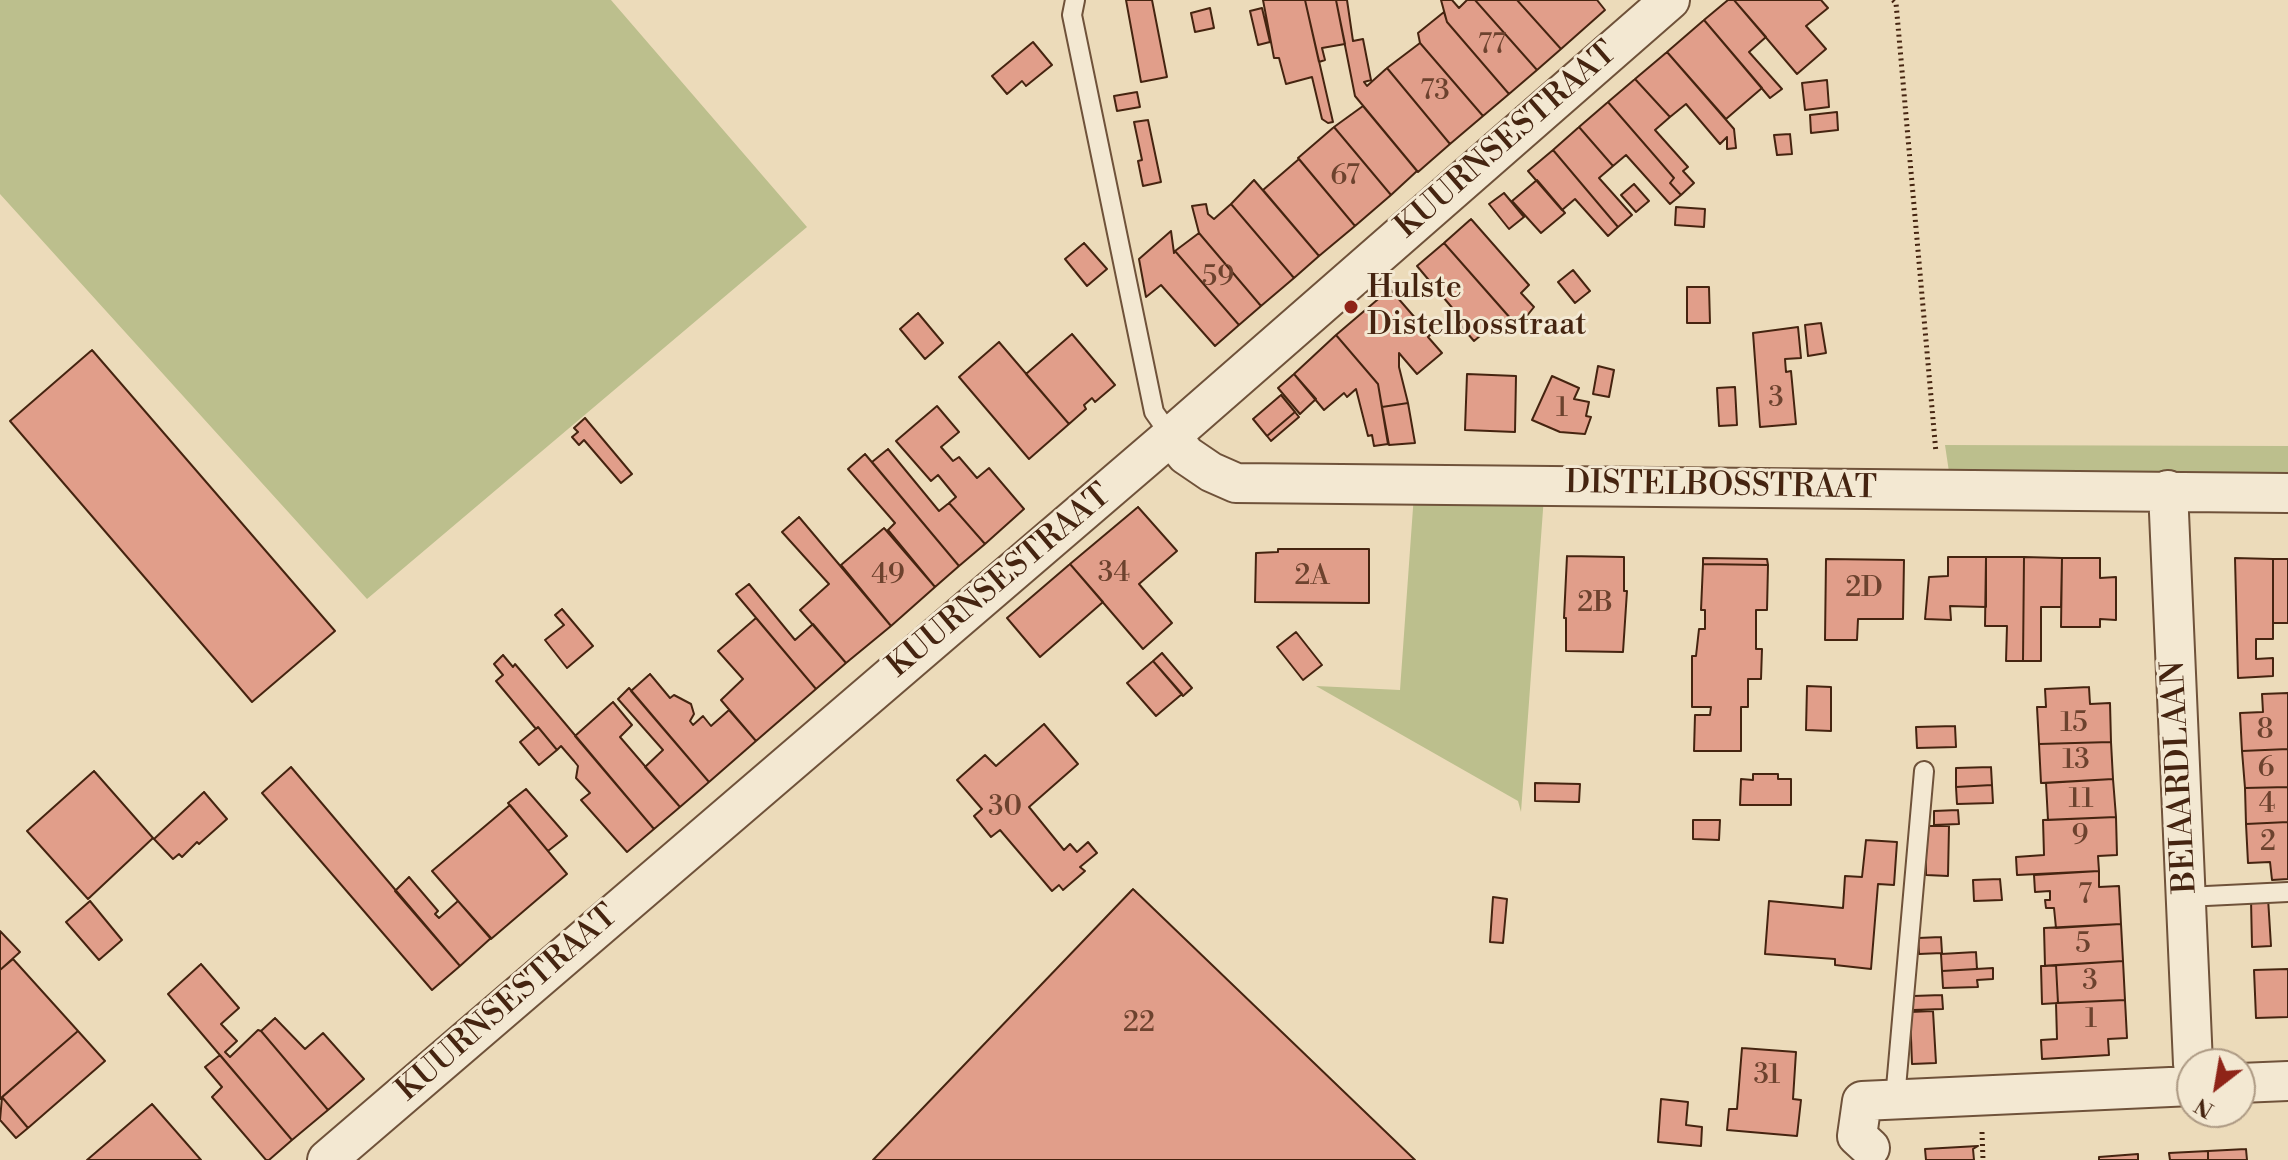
<!DOCTYPE html>
<style>
body{margin:0}
#map{position:relative;width:2288px;height:1160px;overflow:hidden;background:#ecdbba;font-family:"Libre Bodoni",serif}
canvas{display:block}
.north{position:absolute;left:2176px;top:1048px;width:80px;height:80px;box-sizing:border-box;background:#f3e8d2;border:2px solid #ad9a84;border-radius:50%;rotate:211deg;font-size:22px;font-weight:700;line-height:32px;text-align:center;color:#452410}
.north::after{content:'';display:block;margin:auto;width:28px;height:36px;background:#8f2418;clip-path:polygon(50% 0,100% 100%,50% 72%,0 100%)}
</style>
<div id="map">
<canvas width="2288" height="1160"></canvas>
<div class="north">N</div>
</div>
<script>
const g = document.querySelector('canvas').getContext('2d');
g.lineJoin = 'round';
function fill(path, color) {
  g.fillStyle = color;
  g.fill(path, 'evenodd');
}
function poly(rows) {
  const path = new Path2D();
  for (const r of rows) {
    path.moveTo(r[0], r[1]);
    for (let i = 2; i < r.length; i += 2) path.lineTo(r[i], r[i + 1]);
  }
  return path;
}
function trace(path, color, width, dash) {
  g.strokeStyle = color;
  g.lineWidth = width;
  g.lineCap = dash ? 'butt' : 'round';
  g.setLineDash(dash || []);
  g.stroke(path);
}
function label(font, color, halo, rows, align = 'center') {
  g.font = font + ' "Libre Bodoni",serif';
  g.lineWidth = 6;
  g.setLineDash([]);
  g.textBaseline = 'middle';
  g.strokeStyle = halo;
  g.fillStyle = color;
  for (const [text, x, y, turn = 0] of rows) {
    g.save();
    g.translate(x, y);
    g.rotate((+turn || 0) * Math.PI / 180);
    g.textAlign = isNaN(turn) ? turn : align;
    if (halo) g.strokeText(text, 0, 0);
    g.fillText(text, 0, 0);
    g.restore();
  }
}
fill(poly([
 [0,0,611,0,807,227,367,599,0,194],
 [1945,445,2288,446,2288,474,1949,472],
 [1414,494,1544,496,1521,812,1518,801,1316,686,1400,690]
]), '#bcbf8d');
const building = poly([
 [1126,0,1152,0,1167,77,1141,82,1126,0],
 [1263,0,1305,0,1333,122,1328,123,1322,119,1312,77,1286,84,1279,58,1274,58,1263,0],
 [1305,0,1336,0,1345,44,1322,48,1325,60,1319,62,1305,0],
 [1336,0,1347,0,1353,41,1363,39,1371,80,1364,82,1367,86,1387,68,1450,144,1418,172,1355,96,1336,0],
 [1441,0,1452,0,1459,8,1467,0,1475,0,1537,70,1509,94,1447,22,1441,0],
 [1475,0,1517,0,1561,49,1537,70,1475,0],
 [1517,0,1597,0,1605,10,1561,49,1517,0],
 [1728,0,1734,0,1766,37,1749,52,1782,89,1770,98,1704,20,1728,0],
 [1734,0,1821,0,1828,8,1806,26,1826,49,1797,74,1734,0],
 [1210,8,1214,28,1195,32,1191,13,1210,8],
 [1262,8,1270,42,1258,45,1250,11,1262,8],
 [1444,12,1447,22,1509,94,1483,116,1420,43,1418,33,1444,12],
 [1704,20,1762,88,1726,119,1667,52,1704,20],
 [1033,42,1052,65,1026,86,1022,81,1007,94,992,76,1033,42],
 [1420,43,1483,116,1450,144,1387,68,1420,43],
 [1667,52,1734,129,1736,148,1727,149,1727,137,1720,144,1686,104,1670,117,1635,79,1667,52],
 [1635,79,1670,117,1655,130,1688,167,1683,171,1694,183,1681,195,1670,183,1674,178,1608,102,1635,79],
 [1827,80,1829,107,1805,110,1802,83,1827,80],
 [1137,92,1140,107,1117,111,1114,96,1137,92],
 [1608,102,1674,178,1670,183,1681,195,1670,204,1626,155,1613,166,1579,127,1608,102],
 [1363,106,1417,171,1391,195,1334,127,1363,106],
 [1837,112,1838,130,1811,133,1810,115,1837,112],
 [1148,120,1161,182,1143,186,1138,161,1142,160,1134,122,1148,120],
 [1334,127,1391,195,1355,226,1298,158,1334,127],
 [1579,127,1613,166,1599,178,1632,215,1618,227,1553,150,1579,127],
 [1790,134,1792,154,1777,155,1774,135,1790,134],
 [1553,150,1618,227,1608,236,1575,199,1562,210,1528,171,1553,150],
 [1299,159,1355,226,1319,256,1263,190,1299,159],
 [1254,180,1319,256,1294,278,1231,204,1254,180],
 [1537,180,1565,213,1541,233,1512,201,1537,180],
 [1634,184,1649,201,1636,212,1621,195,1634,184],
 [1504,193,1524,217,1509,229,1489,204,1504,193],
 [1206,204,1208,214,1214,219,1231,204,1294,278,1261,306,1199,233,1192,206,1206,204],
 [1676,207,1705,209,1704,227,1675,225,1676,207],
 [1471,219,1529,285,1521,293,1534,307,1518,327,1444,243,1471,219],
 [1171,231,1174,253,1175,251,1239,325,1215,346,1161,285,1146,297,1139,259,1171,231],
 [1199,233,1261,306,1239,325,1175,251,1199,233],
 [1084,243,1107,269,1087,286,1065,259,1084,243],
 [1444,243,1512,320,1499,330,1493,325,1474,341,1450,313,1454,310,1417,266,1444,243],
 [1573,270,1590,291,1575,303,1558,282,1573,270],
 [1687,287,1709,287,1710,323,1687,323,1687,287],
 [1390,289,1430,335,1428,337,1442,353,1417,374,1399,353,1399,367,1408,403,1382,407,1378,384,1336,335,1390,289],
 [918,313,943,343,925,359,900,329,918,313],
 [1821,323,1826,353,1808,356,1805,325,1821,323],
 [1798,327,1801,358,1785,359,1786,372,1791,371,1796,424,1760,427,1753,333,1798,327],
 [1072,334,1115,385,1095,402,1092,398,1084,405,1086,409,1069,424,1026,374,1072,334],
 [1336,335,1378,384,1388,444,1374,446,1372,435,1368,436,1356,389,1347,397,1344,393,1324,410,1294,374,1336,335],
 [999,342,1069,424,1029,459,959,377,999,342],
 [92,350,335,631,252,702,10,421,92,350],
 [1598,366,1614,370,1609,397,1593,394,1598,366],
 [1294,374,1316,399,1300,414,1278,388,1294,374],
 [1467,374,1516,376,1515,432,1465,430,1467,374],
 [1552,376,1579,388,1574,399,1589,402,1586,416,1591,417,1585,434,1560,432,1532,420,1552,376],
 [1735,387,1737,425,1719,426,1717,388,1735,387],
 [1281,395,1295,412,1267,436,1253,419,1281,395],
 [1408,403,1415,443,1389,445,1382,407,1408,403],
 [937,406,959,432,941,447,953,461,959,457,977,478,989,468,1024,509,985,544,949,503,956,497,938,475,931,481,896,441,937,406],
 [1295,412,1299,417,1271,441,1267,436,1295,412],
 [585,418,632,474,621,483,584,440,579,445,572,437,578,432,574,428,585,418],
 [888,449,939,511,949,503,985,544,959,566,872,462,888,449],
 [865,454,959,566,935,587,888,530,895,523,848,469,865,454],
 [1138,507,1177,551,1139,584,1172,623,1143,649,1070,564,1138,507],
 [799,517,891,626,846,663,800,610,829,584,782,532,799,517],
 [884,528,935,587,891,626,841,565,884,528],
 [1278,549,1369,549,1369,603,1255,602,1256,553,1278,552,1278,549],
 [1567,556,1624,557,1624,591,1627,591,1623,652,1566,651,1566,618,1564,618,1567,556],
 [1948,557,1986,557,1986,607,1950,606,1951,620,1925,619,1929,577,1948,576,1948,557],
 [1986,557,2024,557,2023,661,2006,661,2007,626,1985,626,1986,557],
 [2024,557,2062,558,2061,607,2041,607,2041,661,2023,661,2024,557],
 [1703,558,1767,559,1768,565,1703,564,1703,558],
 [2062,558,2100,558,2100,578,2116,577,2116,620,2100,619,2100,627,2061,627,2062,558],
 [2235,558,2273,559,2273,639,2256,639,2256,659,2273,658,2273,676,2238,678,2235,558],
 [1826,559,1904,560,1903,619,1858,619,1857,640,1825,640,1826,559],
 [2273,559,2288,559,2288,623,2273,623,2273,559],
 [1070,564,1103,602,1040,657,1007,618,1070,564],
 [1703,564,1768,565,1767,610,1756,610,1756,649,1762,649,1761,679,1748,679,1748,707,1741,707,1741,751,1694,751,1695,715,1710,715,1711,707,1692,707,1692,656,1696,656,1699,629,1705,629,1705,610,1701,610,1703,564],
 [749,584,795,640,813,624,846,663,816,689,736,594,749,584],
 [562,609,593,646,567,668,545,640,564,625,555,615,562,609],
 [756,618,816,689,756,741,721,700,743,679,718,651,756,618],
 [1296,632,1322,665,1303,680,1277,647,1296,632],
 [1162,653,1192,688,1183,696,1153,661,1162,653],
 [503,655,513,667,515,664,654,829,627,852,581,800,590,793,576,778,578,766,574,761,561,746,557,750,538,727,536,729,496,681,503,675,494,664,503,655],
 [1153,661,1182,694,1156,716,1127,683,1153,661],
 [650,674,670,698,674,695,691,704,694,714,690,721,693,725,703,716,711,726,729,710,756,741,709,782,631,691,650,674],
 [1807,686,1831,687,1831,731,1806,730,1807,686],
 [2089,687,2090,704,2110,703,2111,742,2039,744,2037,707,2046,707,2045,689,2089,687],
 [629,688,709,782,680,807,645,767,663,750,618,699,629,688],
 [2288,693,2288,749,2242,751,2240,713,2263,712,2262,694,2288,693],
 [613,702,632,725,620,737,680,807,654,829,575,736,613,702],
 [1044,724,1078,764,1029,807,1064,850,1070,844,1077,852,1088,842,1097,853,1080,867,1085,871,1063,890,1059,885,1052,891,1000,830,991,837,974,816,982,809,957,780,985,755,996,766,1044,724],
 [1955,726,1956,747,1917,748,1916,727,1955,726],
 [538,727,557,750,539,765,520,742,538,727],
 [2111,742,2113,779,2041,783,2039,744,2111,742],
 [2288,749,2288,787,2245,788,2242,751,2288,749],
 [291,767,460,966,432,990,262,793,291,767],
 [1991,767,1992,785,1956,787,1956,768,1991,767],
 [94,771,153,838,88,899,27,831,94,771],
 [1753,774,1778,774,1778,779,1791,779,1791,805,1740,805,1741,779,1753,780,1753,774],
 [2113,779,2116,817,2048,820,2046,783,2113,779],
 [1535,783,1580,784,1579,802,1535,801,1535,783],
 [1992,785,1993,803,1957,804,1956,787,1992,785],
 [2288,787,2288,822,2246,824,2245,788,2288,787],
 [526,789,567,836,548,851,508,803,526,789],
 [204,792,227,819,199,844,197,842,182,857,179,854,173,859,154,839,204,792],
 [510,805,567,874,491,939,432,871,510,805],
 [1958,810,1959,824,1934,825,1934,811,1958,810],
 [2116,817,2117,855,2098,856,2099,871,2017,875,2016,857,2044,855,2043,820,2116,817],
 [1693,820,1720,820,1719,840,1693,839,1693,820],
 [2288,822,2288,879,2272,880,2270,862,2248,863,2246,824,2288,822],
 [1926,826,1949,826,1948,876,1926,875,1926,826],
 [1866,840,1897,842,1894,885,1878,884,1871,969,1835,965,1835,959,1765,954,1769,901,1843,908,1845,876,1862,877,1866,840],
 [2099,871,2099,887,2119,886,2121,924,2056,928,2054,908,2046,908,2045,900,2050,900,2050,891,2035,892,2034,875,2099,871],
 [409,877,438,911,435,914,439,918,458,901,491,938,460,966,395,891,409,877],
 [2000,879,2002,900,1974,901,1973,880,2000,879],
 [1133,889,1415,1160,873,1160,1133,889],
 [1493,897,1507,899,1503,943,1490,942,1493,897],
 [2268,898,2271,946,2252,947,2251,899,2268,898],
 [90,901,122,940,99,960,66,922,90,901],
 [2121,924,2123,961,2045,966,2044,928,2121,924],
 [0,931,20,952,0,970,0,931],
 [1941,937,1942,953,1919,954,1918,938,1941,937],
 [1976,952,1977,969,1942,971,1941,954,1976,952],
 [13,959,78,1031,0,1099,0,970,13,959],
 [2123,961,2125,1000,2058,1003,2056,965,2123,961],
 [201,964,239,1008,221,1024,237,1041,225,1052,230,1057,258,1030,261,1031,328,1110,292,1140,168,994,201,964],
 [2056,965,2058,1003,2042,1004,2041,966,2056,965],
 [1993,968,1993,979,1977,980,1978,987,1943,988,1942,971,1993,968],
 [2288,969,2288,1017,2256,1018,2254,970,2288,969],
 [1942,995,1943,1009,1913,1010,1913,996,1942,995],
 [2125,1000,2127,1038,2108,1039,2109,1055,2042,1059,2041,1040,2057,1039,2056,1003,2125,1000],
 [1933,1011,1936,1063,1912,1064,1910,1012,1933,1011],
 [275,1018,305,1049,323,1033,364,1079,328,1110,261,1031,275,1018],
 [78,1031,105,1061,28,1128,2,1097,78,1031],
 [1742,1048,1796,1052,1793,1099,1801,1100,1797,1136,1727,1130,1729,1109,1737,1109,1742,1048],
 [220,1055,292,1140,269,1160,266,1160,212,1097,222,1087,205,1067,220,1055],
 [2,1097,28,1128,16,1138,0,1120,2,1097],
 [1661,1099,1688,1102,1686,1125,1702,1127,1701,1146,1658,1142,1661,1099],
 [152,1104,201,1160,87,1160,152,1104],
 [1978,1146,1973,1149,1974,1160,1926,1160,1925,1149,1978,1146],
 [2246,1149,2247,1160,2208,1160,2208,1151,2246,1149],
 [2208,1151,2208,1160,2170,1160,2169,1153,2208,1151],
 [2138,1154,2138,1160,2099,1160,2099,1157,2138,1154]
]);
fill(building, '#e19e8a');
trace(building, '#452410', 2);
const service = poly([
 [1075,0,1072,15,1154,412,1171,436],
 [2186,897,2288,892],
 [1895,1099,1924,771]
]);
const minor = poly([
 [1171,436,1186,455,1211,472,1236,483,2288,493],
 [2168,490,2193,1064],
 [2240,1083,2288,1081],
 [1870,1148,1857,1136,1862,1101,2192,1086],
 [327,1160,1171,436,1670,0]
]);
trace(service, '#6f523a', 22);
trace(minor, '#6f523a', 42);
trace(poly([
 [1893,0,1896,3,1936,453],
 [1982,1132,1983,1160]
]), '#452410', 5, [2, 4]);
trace(service, '#f3e8d2', 18);
trace(minor, '#f3e8d2', 38);
for (const [x, y, r, color] of [
 [1351,307,8,"#8f2418"]
]) {
  const dot = new Path2D();
  dot.arc(x, y, r, 0, 2 * Math.PI);
  g.fillStyle = color;
  g.fill(dot);
  trace(dot, '#f3e8d2', 3);
}
label('28px', '#6c422e', null, [
 ["77",1492,46],
 ["73",1435,92],
 ["67",1345,177],
 ["59",1218,278],
 ["3",1776,399],
 ["1",1562,409],
 ["34",1114,574],
 ["49",888,576],
 ["2A",1312,577],
 ["2D",1864,589],
 ["2B",1595,604],
 ["15",2074,724],
 ["8",2265,731],
 ["13",2076,761],
 ["6",2266,769],
 ["11",2081,800],
 ["4",2267,805],
 ["30",1005,808],
 ["9",2080,837],
 ["2",2268,843],
 ["7",2085,896],
 ["5",2083,945],
 ["3",2090,982],
 ["1",2091,1020],
 ["22",1139,1024],
 ["31",1767,1076]
]);
label('32px', '#452410', '#f3e8d2', [
 ["KUURNSESTRAAT",1507,141,-41],
 ["DISTELBOSSTRAAT",1721,487,1],
 ["KUURNSESTRAAT",1000,582,-40],
 ["BEIAARDLAAN",2181,777,-93],
 ["KUURNSESTRAAT",508,1004,-41]
]);
label('32px', '#452410', '#f3e8d2', [
 ["Hulste",1367,289],
 ["Distelbosstraat",1367,326]
], 'left');
</script>
